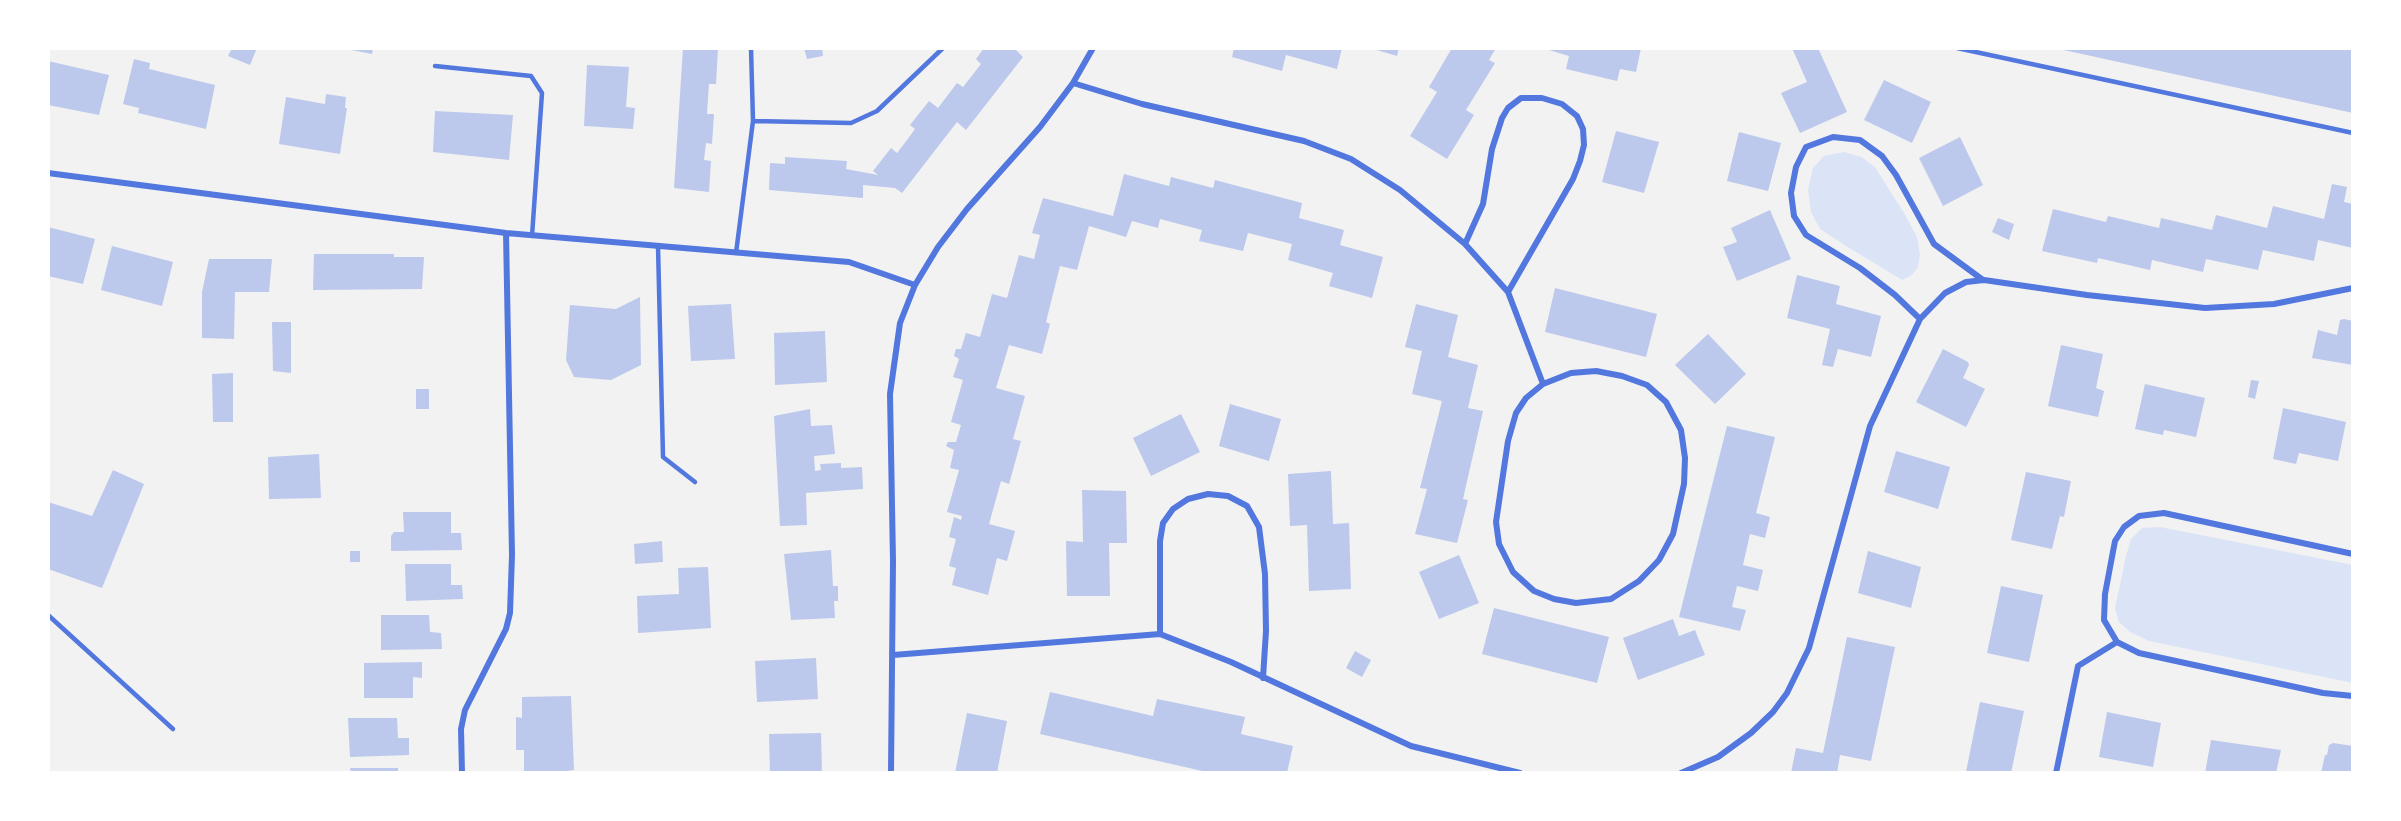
<!DOCTYPE html>
<style>
body{margin:0}
#map{position:relative;width:2401px;height:821px;overflow:hidden;background:#f2f2f2;font-family:"Golos Text",sans-serif}
canvas{display:block}
.frame{position:absolute;inset:0;border:50px solid #fff;pointer-events:none}
</style>
<div id="map">
<canvas width="2401" height="821"></canvas>
<div class="frame"></div>
</div>
<script>
const g = document.querySelector('canvas').getContext('2d');
g.lineJoin = 'round';
function fill(path, color) {
  g.fillStyle = color;
  g.fill(path, 'evenodd');
}
function poly(rows) {
  const path = new Path2D();
  for (const r of rows) {
    path.moveTo(r[0], r[1]);
    for (let i = 2; i < r.length; i += 2) path.lineTo(r[i], r[i + 1]);
  }
  return path;
}
function trace(path, color, width, dash) {
  g.strokeStyle = color;
  g.lineWidth = width;
  g.lineCap = dash ? 'butt' : 'round';
  g.setLineDash(dash || []);
  g.stroke(path);
}
fill(poly([
 [1844,152,1861,157,1875,167,1904,213,1917,237,1920,254,1918,267,1912,275,1902,280,1846,246,1820,229,1811,212,1808,190,1813,168,1824,156],
 [2160,527,2353,565,2353,683,2149,641,2130,632,2119,622,2115,608,2126,556,2131,539,2142,528]
]), '#dbe4f7');
fill(poly([
 [232,48,257,48,250,65,228,56],
 [341,48,373,48,372,54],
 [683,48,718,48,716,84,709,84,708,98,707,114,714,114,712,144,706,143,704,160,711,161,709,192,674,188],
 [804,48,822,48,823,56,807,59],
 [984,48,1014,48,1023,57,966,130,957,122,902,193,895,188,863,185,863,198,769,190,770,163,785,164,785,157,847,161,846,169,878,175,873,171,891,148,897,153,907,140,915,129,910,125,929,101,938,108,957,83,963,87,981,64,976,59],
 [1234,48,1342,48,1337,69,1286,55,1282,71,1232,57],
 [1370,48,1399,48,1397,56],
 [1452,48,1496,48,1489,60,1495,63,1466,110,1474,115,1447,159,1410,136,1437,92,1429,87],
 [1542,48,1641,48,1636,72,1620,69,1617,81,1566,69,1569,56],
 [1792,48,1818,48,1847,112,1800,133,1781,93,1807,82],
 [2060,48,2353,48,2353,113,2059,49],
 [134,59,150,63,149,69,215,85,206,129,138,113,139,108,123,104],
 [48,61,109,75,99,115,48,105],
 [587,65,629,67,626,107,635,108,633,129,584,126],
 [1884,80,1931,102,1912,143,1864,120],
 [326,94,346,97,345,108,347,108,340,154,279,144,286,97,325,104],
 [435,111,513,115,509,160,433,152],
 [1616,131,1659,142,1644,193,1602,182],
 [1739,132,1781,143,1768,191,1727,181],
 [1960,137,1983,185,1943,206,1919,158],
 [1124,174,1169,186,1171,177,1213,188,1215,180,1302,203,1299,218,1344,230,1340,245,1383,257,1372,298,1329,286,1333,273,1288,260,1292,244,1248,233,1243,251,1199,241,1202,230,1160,219,1158,228,1132,221,1126,237,1089,226,1077,270,1060,266,1046,322,1050,324,1042,354,1009,345,996,388,1025,396,1013,439,1021,441,1009,484,1001,481,989,524,1015,531,1007,561,997,558,988,595,952,585,956,568,949,566,956,539,949,537,954,517,961,520,962,516,947,512,959,470,950,468,954,450,946,446,948,442,956,442,961,425,951,422,963,380,953,377,959,359,954,356,956,349,961,349,966,333,980,337,992,294,1007,298,1019,255,1034,259,1040,235,1032,233,1043,198,1113,216],
 [2332,184,2347,187,2344,202,2353,204,2353,248,2318,240,2314,261,2263,250,2258,270,2206,259,2203,272,2152,260,2150,270,2098,258,2097,263,2042,251,2053,209,2106,222,2108,216,2159,228,2161,218,2212,230,2216,215,2267,228,2273,206,2324,219],
 [1770,210,1791,259,1737,281,1723,247,1737,242,1731,228],
 [1998,218,2014,224,2009,240,1992,232],
 [48,227,95,239,83,284,48,276],
 [112,246,173,262,162,306,101,290],
 [314,254,394,254,394,257,424,257,422,289,313,290],
 [209,259,272,259,269,292,235,292,234,339,202,338,202,292],
 [1797,275,1840,286,1836,304,1881,316,1871,357,1838,349,1833,367,1822,365,1830,329,1787,318],
 [1555,288,1657,314,1646,357,1545,332],
 [640,297,641,365,611,380,574,377,566,360,570,305,616,309],
 [731,304,735,359,691,361,688,306],
 [1416,304,1458,315,1448,357,1478,365,1468,408,1483,411,1463,499,1468,500,1457,543,1415,534,1427,489,1420,488,1442,401,1412,394,1422,351,1405,347],
 [2344,319,2353,321,2353,365,2312,358,2318,330,2337,335,2340,320],
 [272,322,291,322,291,373,273,371],
 [825,331,827,382,775,385,774,333],
 [1708,334,1746,374,1715,404,1675,365],
 [2061,345,2103,354,2096,388,2104,391,2098,417,2048,406],
 [1943,349,1968,362,1969,365,1963,378,1985,389,1966,427,1916,402],
 [233,373,233,422,213,422,212,374],
 [2251,380,2259,381,2255,399,2248,397],
 [2145,384,2205,398,2196,437,2164,430,2163,435,2135,429],
 [416,389,429,389,429,409,416,409],
 [1230,404,1281,419,1269,461,1219,446],
 [2283,408,2346,422,2338,461,2299,453,2296,464,2273,459],
 [810,409,811,426,832,425,835,454,814,456,815,471,821,470,820,464,841,463,841,468,862,467,863,489,806,493,807,525,780,526,774,416],
 [1181,414,1200,452,1151,476,1133,438],
 [1727,426,1775,437,1756,513,1770,517,1765,538,1750,534,1743,565,1763,570,1758,591,1737,586,1732,607,1746,610,1740,631,1679,617],
 [1896,451,1950,467,1938,509,1884,492],
 [319,454,321,498,269,499,268,457],
 [113,470,144,484,102,588,48,569,48,502,92,516],
 [1331,471,1333,524,1349,523,1351,589,1309,591,1307,525,1290,526,1288,474],
 [2026,472,2071,481,2064,517,2060,516,2052,549,2011,540],
 [1082,490,1126,491,1127,543,1109,543,1110,596,1067,596,1066,541,1083,542],
 [403,512,451,512,451,533,461,533,462,550,391,551,391,536,394,532,404,532],
 [662,541,663,562,635,564,634,544],
 [831,550,833,586,838,586,838,601,834,601,835,618,791,620,784,554],
 [350,551,360,551,360,562,350,562],
 [1868,551,1921,567,1911,608,1858,593],
 [1459,555,1479,603,1439,619,1419,572],
 [405,564,451,564,451,585,462,585,463,599,406,601],
 [708,567,711,628,638,633,637,596,679,594,678,568],
 [2001,586,2043,595,2029,662,1987,653],
 [1494,608,1609,637,1597,683,1482,654],
 [381,615,429,615,430,632,441,633,442,649,381,650],
 [1673,619,1679,636,1695,630,1705,655,1638,680,1623,638],
 [1847,637,1895,647,1871,761,1840,755,1837,773,1791,773,1796,748,1823,753],
 [1355,651,1371,660,1362,677,1346,668],
 [816,658,818,699,757,702,755,661],
 [422,662,422,678,413,677,413,698,364,698,364,663],
 [1050,692,1153,716,1157,699,1245,717,1241,734,1293,746,1287,773,1211,773,1040,734],
 [571,696,574,770,567,771,567,773,524,773,524,750,516,750,516,717,522,718,522,697],
 [1980,702,2024,711,2011,773,1966,772],
 [2107,712,2161,723,2153,767,2099,757],
 [967,713,1007,721,997,773,955,773],
 [348,718,397,718,398,738,409,738,409,755,350,757],
 [821,733,822,773,770,773,769,734],
 [2211,740,2281,750,2276,773,2205,773],
 [2333,743,2353,746,2353,773,2321,773,2325,755,2327,755,2329,745],
 [350,768,398,768,398,773,351,773]
]), '#bdc9ec');
trace(poly([
 [1957,48,2353,133],
 [435,66,531,76,542,93,532,236],
 [753,121,851,123,877,111,943,48],
 [658,246,663,457,695,482],
 [736,253,753,121,751,48],
 [48,615,173,729]
]), '#5277de', 4.5);
trace(poly([
 [1073,83,1142,104,1304,141,1351,159,1400,190,1465,244,1508,292,1543,384],
 [48,173,506,233,849,262,915,285],
 [1465,244,1483,204,1492,149,1502,118,1508,108,1521,98,1542,98,1562,104,1577,116,1583,129,1584,145,1580,161,1573,179,1508,292],
 [1920,319,1895,295,1860,268,1806,235,1794,216,1791,193,1796,167,1806,147,1833,137,1860,140,1882,156,1896,175,1934,244,1983,280],
 [1596,371,1622,376,1647,385,1666,402,1681,430,1685,458,1684,484,1673,534,1659,560,1639,581,1611,599,1576,603,1554,599,1534,591,1513,572,1499,544,1496,522,1508,441,1516,413,1526,398,1543,384,1571,373,1596,371],
 [2353,554,2164,513,2139,516,2124,527,2115,541,2105,594,2104,620,2117,642,2139,653,2323,693,2353,696],
 [1160,634,1160,541,1163,523,1173,509,1188,499,1208,494,1228,496,1247,506,1259,527,1265,574,1266,631,1263,678],
 [893,655,1160,634,1231,662,1411,746,1520,773],
 [462,773,461,729,465,710,506,629,510,613,512,555,506,233],
 [891,773,893,561,890,394,900,323,915,285,938,247,967,209,1040,127,1073,83,1093,48],
 [1681,773,1718,757,1751,733,1773,712,1787,693,1809,648,1870,426,1920,319,1945,293,1966,282,1984,280,2087,295,2205,308,2274,304,2353,288],
 [2056,773,2078,666,2117,642]
]), '#5277de', 6);
</script>
